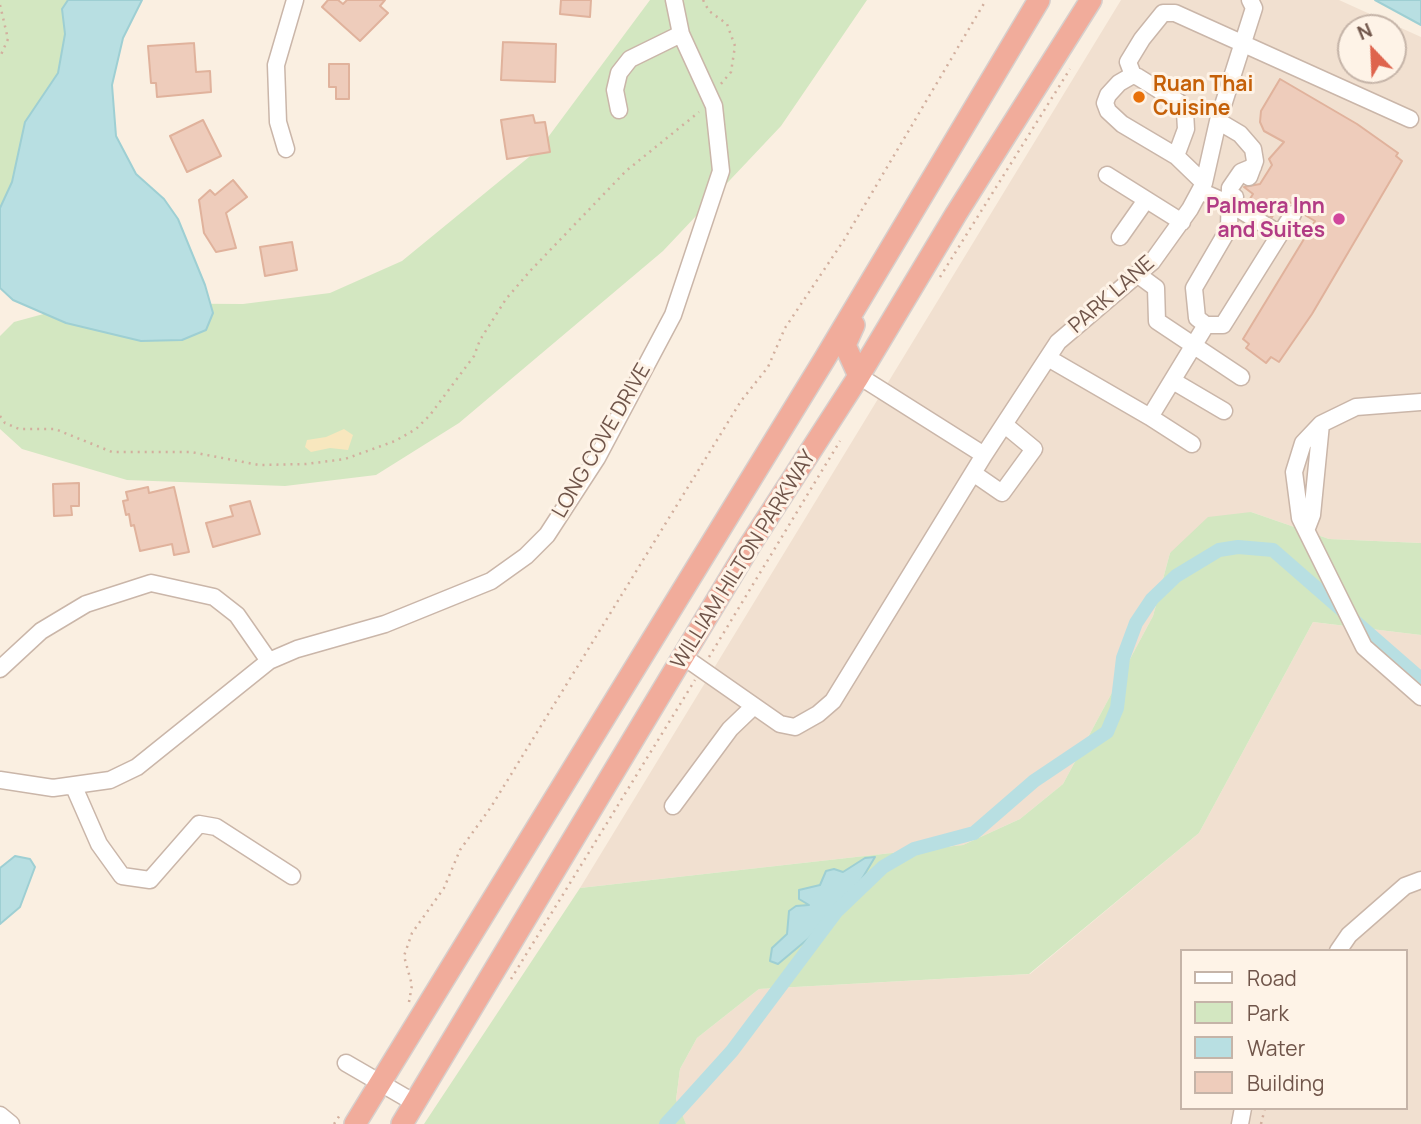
<!DOCTYPE html>
<style>
body{margin:0}
#map{position:relative;width:1421px;height:1124px;overflow:hidden;background:#faefe1;font-family:Manrope,sans-serif}
canvas{display:block}
.legend{position:absolute;left:1180px;top:949px;width:228px;height:161px;box-sizing:border-box;background:#fef3e7;border:2px solid #c5b4a8;margin:0;padding:9px 12px;list-style:none;font-size:21px;color:#70554a}
.legend li{display:flex;align-items:center;gap:14px;height:35px}
.legend b{width:35px;border:2px solid #c5b4a8}
.north{position:absolute;left:1337px;top:14px;width:70px;height:70px;box-sizing:border-box;background:#fef3e7;border:2px solid #c5b4a8;border-radius:50%;rotate:337deg;font-size:19px;font-weight:700;line-height:28px;text-align:center;color:#70554a}
.north::after{content:'';display:block;margin:auto;width:24px;height:32px;background:#de644d;clip-path:polygon(50% 0,100% 100%,50% 72%,0 100%)}
</style>
<div id="map">
<canvas width="1421" height="1124"></canvas>
<ul class="legend">
<li><b style="height:9px;background:#fff"></b>Road</li>
<li><b style="height:19px;background:#d3e7c1"></b>Park</li>
<li><b style="height:19px;background:#b8dfe2"></b>Water</li>
<li><b style="height:19px;background:#ecb"></b>Building</li>
</ul>
<div class="north">N</div>
</div>
<script>
const g = document.querySelector('canvas').getContext('2d');
g.lineJoin = 'round';
function fill(path, color) {
  g.fillStyle = color;
  g.fill(path, 'evenodd');
}
function poly(rows) {
  const path = new Path2D();
  for (const r of rows) {
    path.moveTo(r[0], r[1]);
    for (let i = 2; i < r.length; i += 2) path.lineTo(r[i], r[i + 1]);
  }
  return path;
}
function trace(path, color, width, dash) {
  g.strokeStyle = color;
  g.lineWidth = width;
  g.lineCap = dash ? 'butt' : 'round';
  g.setLineDash(dash || []);
  g.stroke(path);
}
function label(font, color, halo, rows, align = 'center') {
  g.font = font + ' Manrope,sans-serif';
  g.lineWidth = 6;
  g.setLineDash([]);
  g.textBaseline = 'middle';
  g.strokeStyle = halo;
  g.fillStyle = color;
  for (const [text, x, y, turn = 0] of rows) {
    g.save();
    g.translate(x, y);
    g.rotate((+turn || 0) * Math.PI / 180);
    g.textAlign = isNaN(turn) ? turn : align;
    if (halo) g.strokeText(text, 0, 0);
    g.fillText(text, 0, 0);
    g.restore();
  }
}
fill(poly([
 [1121,0,1339,0,1421,37,1421,543,1329,539,1251,512,1170,553,1153,616,1063,784,1020,819,963,845,580,888],
 [1351,28,1393,28,1393,70,1351,70],
 [1313,622,1421,635,1421,1124,686,1124,676,1101,680,1069,697,1038,759,989,1030,974,1199,833],
 [1181,951,1405,951,1405,1108,1181,1108]
]), '#f1e0d0');
fill(poly([
 [0,0,132,0,0,282],
 [650,0,867,0,781,126,663,251,459,423,376,475,285,486,127,480,22,449,0,429,0,336,14,322,84,303,243,304,330,293,402,261,540,148],
 [1251,512,1329,539,1421,543,1421,635,1313,622,1199,833,1029,974,759,989,697,1038,680,1069,676,1100,686,1124,424,1124,580,888,963,845,1020,819,1063,784,1153,616,1170,553,1208,517]
]), '#d3e7c1');
fill(poly([
 [344,429,353,435,348,450,330,448,311,452,305,447,307,440,326,437]
]), '#f8e7be');
const water = poly([
 [68,0,142,0,123,38,112,85,116,136,136,174,164,199,178,219,205,285,213,313,206,330,182,340,141,341,66,323,13,300,0,288,0,208,12,182,25,122,58,73,65,34,62,9,68,0],
 [1375,0,1421,0,1421,25,1375,0],
 [15,856,30,859,35,867,20,907,0,924,0,868,15,856],
 [875,857,854,892,809,938,778,964,770,961,772,948,787,934,789,911,796,906,809,905,799,899,799,890,820,885,826,871,834,869,843,872,865,858,875,857]
]);
fill(water, '#b8dfe2');
trace(water, '#9ecfd3', 2);
trace(poly([
 [666,1124,732,1051,836,912,883,867,914,849,974,833,1034,781,1107,732,1117,708,1123,658,1136,623,1152,599,1176,576,1219,550,1238,547,1273,550,1421,679]
]), '#b8dfe2', 14);
const building = poly([
 [328,0,338,0,343,4,347,0,385,0,380,6,388,13,360,41,322,7,328,0],
 [561,0,591,0,590,17,560,14,561,0],
 [503,42,556,44,555,82,501,80,503,42],
 [194,43,196,72,210,71,211,92,157,97,156,83,151,83,148,46,194,43],
 [329,64,349,64,349,99,336,99,336,87,329,87,329,64],
 [1280,79,1357,124,1398,153,1396,156,1402,161,1312,314,1279,362,1271,357,1266,363,1246,348,1249,344,1243,339,1315,221,1303,214,1298,205,1282,200,1272,217,1248,202,1253,194,1244,187,1260,184,1272,165,1269,159,1284,142,1264,131,1260,122,1261,111,1280,79],
 [533,115,535,123,545,122,550,152,507,159,501,120,533,115],
 [203,120,221,156,187,172,170,136,203,120],
 [233,180,247,197,226,213,236,248,216,252,204,233,199,200,210,190,215,195,233,180],
 [292,242,297,270,265,276,260,247,292,242],
 [79,483,79,506,71,506,72,515,54,516,53,484,79,483],
 [148,487,149,493,174,487,189,552,174,555,172,544,140,551,134,525,131,526,129,514,126,515,123,501,128,500,126,492,148,487],
 [250,501,260,534,213,547,206,523,233,516,230,506,250,501]
]);
fill(building, '#ecb');
trace(building, '#e0b29c', 2);
const minor = poly([
 [1133,75,1128,62,1142,39,1163,13,1175,13,1410,119],
 [619,110,615,90,619,73,630,59,681,34],
 [1218,121,1240,134,1253,149,1255,161,1249,177],
 [286,149,278,122,276,65,295,0],
 [1176,156,1186,129,1185,112,1180,103,1138,77,1133,75,1119,83,1108,95,1105,103,1108,111,1122,124,1176,156,1204,183],
 [1107,175,1182,222],
 [1200,191,1230,204,1235,197],
 [1230,204,1280,234,1293,214],
 [1120,237,1146,200],
 [1137,274,1156,288,1157,321,1241,377],
 [1206,325,1197,318,1194,288,1229,228,1230,188,1241,172,1253,167],
 [1048,358,1150,417,1206,325,1223,325,1280,234],
 [859,376,984,455],
 [1173,381,1224,411],
 [1421,402,1356,407,1321,424,1303,443,1294,472,1300,518,1364,647,1421,697],
 [1150,417,1192,444],
 [973,473,1002,493,1034,449,1005,425],
 [1307,528,1312,515,1321,424],
 [684,657,780,724,795,727,818,714,833,701,984,455,1058,342,1152,262,1190,209,1204,183,1218,121,1254,8,1250,0],
 [0,669,41,631,86,604,151,583,214,597,237,615,269,661],
 [0,780,53,788,110,780,137,767,269,661,297,649,385,624,491,581,526,556,547,535,597,458,673,315,721,171,714,106,681,34,674,0],
 [74,787,99,844,122,876,150,880,199,824,216,827,292,876],
 [673,806,730,729,754,706],
 [1338,951,1349,935,1405,886,1421,880],
 [346,1063,415,1103],
 [0,1115,11,1124],
 [1240,1124,1243,1108]
]);
const highway = poly([
 [854,325,845,345,859,376],
 [355,1124,824,360,1039,0],
 [402,1124,750,545,857,379,956,214,1091,0]
]);
trace(minor, '#cab6a9', 19);
trace(highway, '#d7cfcc', 24);
trace(poly([
 [703,0,709,11,727,24,735,46,731,72,720,85],
 [0,5,8,39,0,57],
 [940,277,1070,69],
 [0,416,5,423,19,429,55,429,112,452,191,452,259,465,306,464,345,459,395,441,416,429,430,415,474,356,480,340,506,299,531,270,626,171,699,112],
 [709,657,840,441],
 [511,979,695,680],
 [409,1002,412,985,404,956,412,933,444,888,460,850,491,807,741,401,768,367,785,328,844,240,986,0],
 [334,1124,340,1115],
 [1261,1124,1265,1108]
]), '#d2af9e', 2.5, [2, 5]);
trace(minor, '#fff', 16);
trace(highway, '#f1ac9b', 21);
for (const [x, y, r, color] of [
 [1139,97,7,"#e8710a"],
 [1339,219,7,"#d1479c"]
]) {
  const dot = new Path2D();
  dot.arc(x, y, r, 0, 2 * Math.PI);
  g.fillStyle = color;
  g.fill(dot);
  trace(dot, '#fef3e7', 2.5);
}
label('bold 21px', '#c56008', '#fef3e7', [
 ["Ruan Thai",1153,85],
 ["Cuisine",1153,109]
], 'left');
label('bold 21px', '#b23c85', '#fef3e7', [
 ["Palmera Inn",1325,207],
 ["and Suites",1325,231]
], 'right');
label('21px', '#70554a', '#fef3e7', [
 ["PARK LANE",1112,295,-41],
 ["LONG COVE DRIVE",602,441,-60],
 ["WILLIAM HILTON PARKWAY",744,560,-58]
]);
</script>
